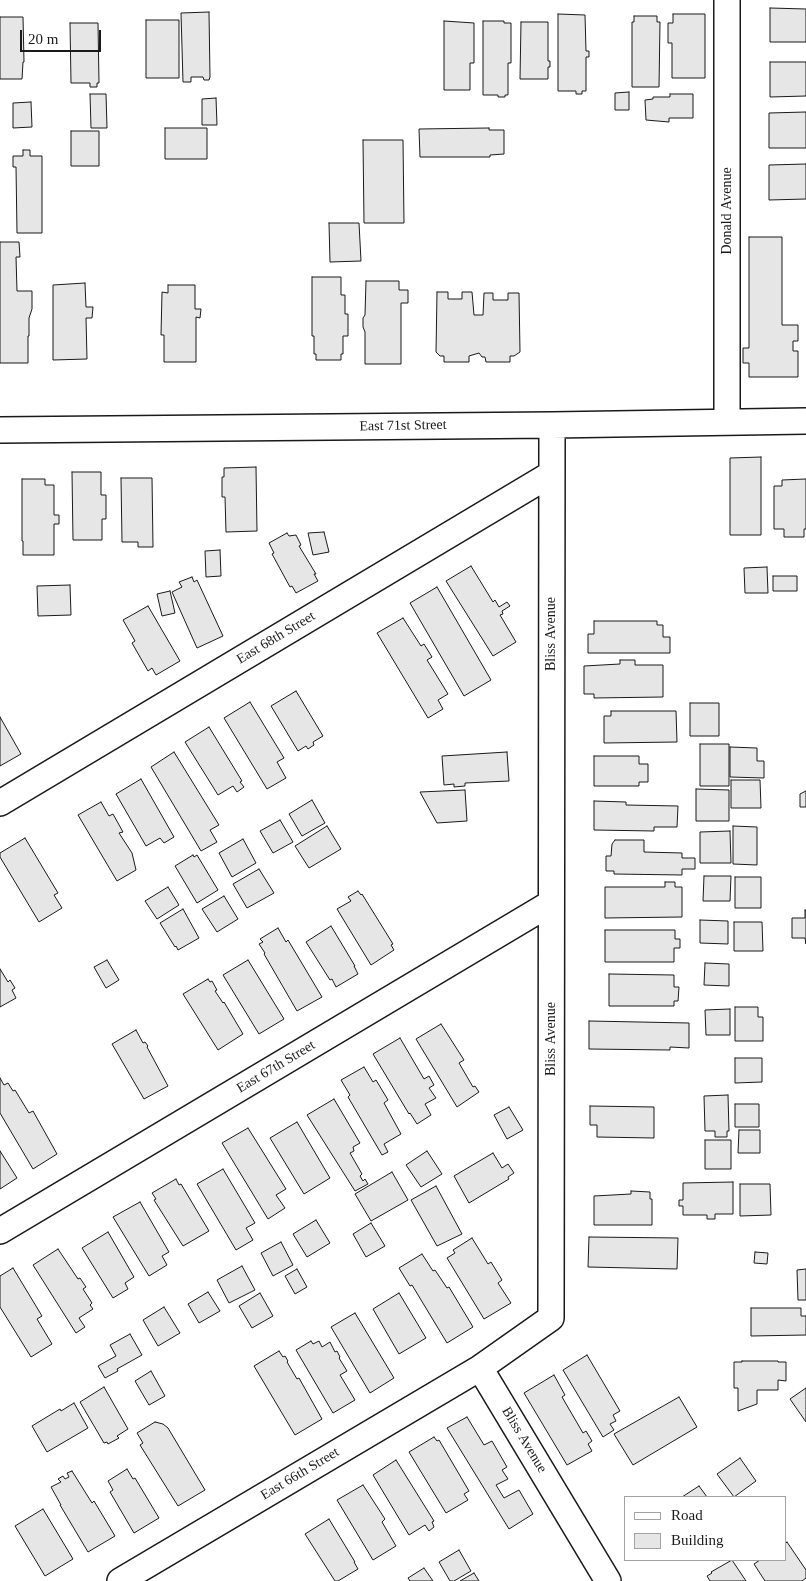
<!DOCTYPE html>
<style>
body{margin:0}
#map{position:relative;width:806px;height:1581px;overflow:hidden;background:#fff;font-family:"Times New Roman",serif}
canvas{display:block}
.legend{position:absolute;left:624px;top:1496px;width:162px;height:65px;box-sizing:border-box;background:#fff;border:1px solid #a3a3a3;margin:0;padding:6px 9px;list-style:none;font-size:15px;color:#1a1a1a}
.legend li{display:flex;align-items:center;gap:10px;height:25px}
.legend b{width:25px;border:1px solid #a3a3a3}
.scale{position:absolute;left:20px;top:30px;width:81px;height:22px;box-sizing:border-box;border:2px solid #1a1a1a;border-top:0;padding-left:6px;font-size:15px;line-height:18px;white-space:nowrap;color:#1a1a1a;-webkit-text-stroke:4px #fff;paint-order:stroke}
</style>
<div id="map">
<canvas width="806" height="1581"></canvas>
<ul class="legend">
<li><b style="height:6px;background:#fff"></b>Road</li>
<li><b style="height:14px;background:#e6e6e6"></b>Building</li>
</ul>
<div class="scale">20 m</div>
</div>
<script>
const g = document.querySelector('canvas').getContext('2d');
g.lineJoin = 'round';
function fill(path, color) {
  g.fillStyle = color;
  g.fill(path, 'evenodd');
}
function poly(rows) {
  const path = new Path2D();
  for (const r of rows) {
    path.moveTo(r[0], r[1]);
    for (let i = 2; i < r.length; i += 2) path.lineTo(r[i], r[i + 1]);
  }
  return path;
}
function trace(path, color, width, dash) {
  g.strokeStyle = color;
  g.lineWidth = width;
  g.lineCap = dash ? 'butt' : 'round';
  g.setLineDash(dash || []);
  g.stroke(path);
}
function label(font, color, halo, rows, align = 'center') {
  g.font = font + ' "Times New Roman",serif';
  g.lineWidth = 4;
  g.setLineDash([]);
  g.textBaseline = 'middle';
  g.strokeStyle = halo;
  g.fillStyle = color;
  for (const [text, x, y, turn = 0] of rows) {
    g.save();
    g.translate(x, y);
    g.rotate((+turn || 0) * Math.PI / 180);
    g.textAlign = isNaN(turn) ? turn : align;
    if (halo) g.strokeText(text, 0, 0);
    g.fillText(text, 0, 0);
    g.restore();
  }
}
const building = poly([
 [770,8,806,9,806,42,770,42,770,8],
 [209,12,210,77,209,80,204,80,203,77,191,77,191,82,183,82,181,13,209,12],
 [558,14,585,15,586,51,589,51,589,57,586,57,586,91,582,91,582,94,576,94,576,91,558,91,558,14],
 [673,14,705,14,705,78,672,78,672,43,668,43,668,23,673,23,673,14],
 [634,16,657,16,657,22,660,22,659,87,632,87,632,22,634,22,634,16],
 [0,17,23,17,24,62,23,62,22,79,0,79,0,17],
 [146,20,179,20,179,78,146,78,146,20],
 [444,21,474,23,474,63,470,63,470,90,444,90,444,21],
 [483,21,504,21,504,23,511,23,511,63,508,63,508,95,505,95,505,97,498,97,498,95,483,95,483,21],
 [521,22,548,22,548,61,550,61,550,67,548,67,548,79,520,79,521,22],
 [70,23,98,23,99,83,97,83,97,87,90,87,90,83,71,83,70,23],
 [770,62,806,62,806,96,770,97,770,62],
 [629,92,629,110,615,110,615,93,629,92],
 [90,94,106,94,107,128,91,128,90,94],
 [670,94,693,94,693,118,669,118,669,122,646,120,645,100,653,99,653,97,670,97,670,94],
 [216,98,217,125,202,125,202,99,216,98],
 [31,102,32,127,13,128,13,103,31,102],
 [806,112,806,148,769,148,769,113,806,112],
 [165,128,207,128,207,159,165,159,165,128],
 [489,128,489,130,504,130,504,154,490,155,490,157,420,157,419,129,489,128],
 [71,131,99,131,99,166,71,166,71,131],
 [363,140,403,140,404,223,364,223,363,140],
 [23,150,30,150,30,156,42,156,42,233,17,233,16,167,13,167,13,156,23,156,23,150],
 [806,164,806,199,769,200,769,165,806,164],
 [329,223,359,223,361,261,330,262,329,223],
 [749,237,782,237,782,325,798,325,798,341,793,341,793,351,798,351,798,377,749,377,749,363,743,363,743,348,749,348,749,237],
 [0,242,19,242,20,257,16,257,17,291,32,291,32,309,29,318,29,336,28,336,28,363,0,363,0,242],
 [312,277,341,277,341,295,345,295,345,314,348,314,348,336,343,336,343,354,341,354,341,360,316,360,316,354,314,354,314,336,312,336,312,277],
 [366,281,399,281,399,290,408,290,408,303,401,303,401,364,365,364,365,332,363,327,363,318,365,315,366,281],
 [85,283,86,307,93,307,92,318,86,318,87,359,53,360,53,285,85,283],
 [168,285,195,285,195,309,201,309,200,318,196,317,196,362,164,362,164,335,161,335,162,292,168,293,168,285],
 [437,292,448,292,448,299,462,299,462,292,472,292,474,315,483,315,484,293,493,293,493,300,508,300,508,293,519,293,520,352,514,356,510,356,510,362,486,362,485,357,482,357,479,353,469,356,469,362,444,362,444,356,440,356,436,352,437,292],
 [761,457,761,535,730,535,730,458,761,457],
 [256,467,257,531,226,532,225,497,222,497,222,477,224,477,224,468,256,467],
 [72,472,101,472,101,495,106,495,106,519,102,519,102,540,73,540,72,472],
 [121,478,152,478,153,547,138,547,138,542,122,542,121,478],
 [22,479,45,479,45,485,54,485,54,515,59,515,59,524,54,524,54,555,23,555,23,541,22,541,22,479],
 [806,479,806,529,804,529,804,537,784,537,784,529,774,529,774,486,782,486,782,480,806,479],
 [324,532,329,552,313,555,308,533,324,532],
 [287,533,289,536,296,535,301,545,299,546,316,574,314,574,318,581,296,593,292,586,290,587,272,554,274,553,269,543,287,533],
 [220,550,221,576,206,577,205,551,220,550],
 [471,566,493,602,495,600,499,607,507,602,510,606,502,611,503,614,500,615,516,642,493,656,446,581,471,566],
 [767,567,768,593,745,593,744,568,767,567],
 [773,576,797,576,797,591,773,591,773,576],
 [192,577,194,582,197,580,223,636,197,648,172,592,182,587,179,582,192,577],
 [70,585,71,615,38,616,37,586,70,585],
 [437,587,491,680,464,696,410,603,437,587],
 [170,591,175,613,162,616,157,594,170,591],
 [148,606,180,661,156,675,152,668,148,671,132,643,135,641,123,620,148,606],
 [403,618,421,646,424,644,432,657,427,660,448,694,438,700,443,709,428,718,377,633,403,618],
 [594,621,657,621,657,625,663,625,663,637,670,637,670,653,588,653,588,634,594,634,594,621],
 [620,660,635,660,635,665,663,665,663,697,594,698,594,694,584,694,584,666,620,664,620,660],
 [296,691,323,736,313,742,314,745,308,749,306,746,298,751,271,706,296,691],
 [250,702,284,758,277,762,286,778,267,789,224,718,250,702],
 [690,703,719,703,719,736,690,736,690,703],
 [611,711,676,711,677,742,604,743,604,716,611,716,611,711],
 [0,717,21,754,0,766,0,717],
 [209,727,242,781,240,782,244,787,237,792,233,786,218,795,185,742,209,727],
 [700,744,729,744,729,786,700,786,700,744],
 [730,747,757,748,757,761,764,761,764,778,730,777,730,747],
 [174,752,219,825,210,830,217,842,201,851,151,767,174,752],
 [507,752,509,781,465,783,465,786,454,787,454,784,444,785,442,756,507,752],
 [594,756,639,756,639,764,648,764,648,782,639,782,639,786,594,786,594,756],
 [141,779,174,837,164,843,160,838,146,846,116,794,141,779],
 [731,780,760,780,761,808,731,808,731,780],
 [696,789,729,790,729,821,696,821,696,789],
 [465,790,467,821,437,823,420,792,465,790],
 [806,791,806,807,800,807,800,794,806,791],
 [312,800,325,823,302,836,289,814,312,800],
 [594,801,626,802,626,805,678,806,677,827,654,827,654,831,594,830,594,801],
 [101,802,109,816,113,814,123,832,119,833,132,853,136,870,117,881,78,815,101,802],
 [280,820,293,842,273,853,260,831,280,820],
 [327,826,341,849,309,868,295,846,327,826],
 [733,826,757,827,757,865,733,864,733,826],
 [730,831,731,863,700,863,700,832,730,831],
 [25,838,58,893,54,895,62,908,39,922,0,857,0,853,25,838],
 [243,839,256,863,232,877,219,853,243,839],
 [615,840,644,840,644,852,682,853,682,858,695,858,695,869,682,869,682,875,614,874,614,871,606,871,606,856,611,856,612,844,615,840],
 [193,855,194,857,197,855,218,890,197,903,175,866,193,855],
 [259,869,274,893,247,908,233,884,259,869],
 [704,876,731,876,730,901,703,901,704,876],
 [735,877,761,877,761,908,735,908,735,877],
 [665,882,675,882,675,887,682,887,682,917,605,918,605,887,665,887,665,882],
 [168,887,179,905,157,919,145,901,168,887],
 [358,891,361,895,362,894,393,944,391,945,394,950,371,965,337,909,351,901,348,897,358,891],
 [224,896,238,919,217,932,202,909,224,896],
 [183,909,199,938,178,950,176,946,175,947,160,923,183,909],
 [805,910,806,910,806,944,805,938,792,938,792,918,805,918,805,910],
 [700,920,728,921,728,944,700,943,700,920],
 [734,922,762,922,763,951,734,951,734,922],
 [331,926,355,966,354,966,358,974,336,987,332,979,330,980,306,942,331,926],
 [278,928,286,942,288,940,322,997,297,1011,264,954,265,953,259,944,263,942,260,939,278,928],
 [605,930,675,930,675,939,680,939,680,948,674,948,674,962,605,962,605,930],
 [107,960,119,980,106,988,94,967,107,960],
 [248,960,284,1019,259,1034,223,975,248,960],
 [705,963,729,964,729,986,704,985,705,963],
 [0,969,8,982,10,980,15,988,12,990,16,998,0,1007,0,969],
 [609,974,674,975,674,987,679,987,678,1001,674,1001,674,1006,609,1006,609,974],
 [208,979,210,982,212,981,217,990,215,991,223,1003,224,1002,243,1034,218,1050,183,994,208,979],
 [735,1007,758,1007,758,1017,763,1017,763,1041,735,1041,735,1007],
 [730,1009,730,1035,706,1035,705,1010,730,1009],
 [589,1021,689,1023,689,1048,670,1047,670,1050,589,1049,589,1021],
 [441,1024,464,1060,459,1063,473,1087,475,1086,479,1092,457,1107,416,1039,441,1024],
 [136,1030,143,1043,145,1042,148,1046,147,1047,168,1086,144,1099,112,1044,136,1030],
 [400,1038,424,1079,429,1076,434,1085,429,1088,436,1098,425,1104,431,1115,417,1124,410,1113,409,1114,373,1054,400,1038],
 [735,1058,762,1058,762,1082,735,1083,735,1058],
 [364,1067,373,1082,376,1080,388,1100,384,1103,401,1134,384,1144,388,1152,382,1155,348,1097,350,1095,341,1080,364,1067],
 [0,1078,4,1085,8,1083,13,1091,15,1090,29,1113,33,1111,57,1154,33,1169,0,1113,0,1078],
 [728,1095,729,1131,727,1131,727,1137,715,1137,715,1131,705,1131,704,1096,728,1095],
 [334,1099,360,1143,353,1147,354,1151,350,1153,362,1174,360,1176,363,1181,365,1179,368,1184,355,1191,307,1115,334,1099],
 [735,1104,759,1104,759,1127,735,1127,735,1104],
 [590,1106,654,1107,654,1138,597,1137,597,1125,590,1125,590,1106],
 [509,1107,523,1130,507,1139,494,1115,509,1107],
 [297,1122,330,1178,304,1194,270,1138,297,1122],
 [248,1128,286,1189,276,1195,285,1208,268,1219,222,1143,248,1128],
 [739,1130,760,1130,760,1153,738,1153,739,1130],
 [705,1140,731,1140,731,1169,705,1169,705,1140],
 [0,1151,17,1178,0,1189,0,1151],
 [427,1151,442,1174,421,1187,406,1165,427,1151],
 [493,1153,502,1168,508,1164,514,1173,508,1177,509,1179,469,1203,454,1176,493,1153],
 [223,1169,255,1223,246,1228,253,1240,236,1250,197,1184,223,1169],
 [392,1172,408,1200,371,1221,355,1194,392,1172],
 [176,1179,179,1185,181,1184,209,1231,183,1246,154,1200,156,1199,152,1193,176,1179],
 [733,1182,733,1214,715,1214,715,1219,707,1219,707,1215,683,1215,683,1206,679,1206,679,1200,683,1200,683,1183,733,1182],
 [740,1184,770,1184,771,1215,740,1216,740,1184],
 [436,1186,462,1234,437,1246,411,1200,436,1186],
 [631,1191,650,1192,650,1199,652,1199,652,1225,594,1225,594,1196,631,1194,631,1191],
 [140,1202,169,1252,162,1256,167,1265,149,1276,113,1217,140,1202],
 [316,1220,330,1243,307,1257,293,1234,316,1220],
 [371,1223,385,1246,366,1257,353,1234,371,1223],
 [108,1232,134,1277,125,1283,128,1289,113,1298,82,1248,108,1232],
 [589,1237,678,1238,677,1269,588,1267,589,1237],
 [472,1238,488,1264,491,1262,502,1280,498,1283,511,1303,484,1319,447,1258,455,1253,453,1250,472,1238],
 [281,1242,293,1265,273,1276,261,1253,281,1242],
 [58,1249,78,1279,80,1278,86,1287,83,1289,92,1303,90,1305,93,1309,79,1318,85,1327,76,1333,33,1265,58,1249],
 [755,1252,768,1253,767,1264,754,1263,755,1252],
 [422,1254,433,1271,435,1270,447,1288,449,1287,473,1327,447,1343,412,1285,410,1286,399,1268,422,1254],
 [242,1266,255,1290,229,1303,217,1280,242,1266],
 [13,1268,42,1316,37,1319,52,1344,31,1357,0,1307,0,1276,13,1268],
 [297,1269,307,1287,295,1294,285,1276,297,1269],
 [806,1269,806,1300,798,1300,797,1270,806,1269],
 [208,1292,220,1311,199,1323,188,1304,208,1292],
 [260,1293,273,1316,252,1328,239,1306,260,1293],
 [399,1293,426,1338,399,1354,373,1309,399,1293],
 [164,1307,180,1333,158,1346,143,1320,164,1307],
 [751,1308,801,1308,801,1316,806,1316,806,1335,751,1336,751,1308],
 [355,1313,394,1378,370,1393,331,1327,355,1313],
 [130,1334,142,1355,117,1369,118,1371,105,1378,98,1366,116,1356,110,1345,130,1334],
 [311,1341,313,1344,319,1341,322,1347,330,1342,335,1352,337,1351,340,1357,339,1358,347,1371,340,1375,355,1400,333,1413,296,1350,311,1341],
 [279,1351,283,1357,285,1356,288,1361,287,1362,297,1379,299,1378,322,1419,295,1435,254,1366,279,1351],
 [587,1355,620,1411,613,1415,616,1421,610,1424,614,1430,603,1437,563,1370,587,1355],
 [742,1361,778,1361,778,1362,786,1362,786,1381,778,1380,778,1390,757,1390,757,1404,738,1411,738,1388,734,1388,734,1362,742,1362,742,1361],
 [151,1371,165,1396,149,1405,135,1381,151,1371],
 [554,1375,565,1395,562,1397,583,1433,586,1431,592,1441,588,1444,592,1451,567,1465,524,1393,554,1375],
 [104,1387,128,1429,117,1436,119,1438,108,1444,107,1442,104,1443,80,1402,104,1387],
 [806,1388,806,1422,790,1399,806,1388],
 [679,1397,697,1427,633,1465,614,1434,679,1397],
 [74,1403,88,1428,47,1452,32,1426,60,1409,61,1411,74,1403],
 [467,1417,484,1445,492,1441,507,1467,502,1470,508,1479,496,1485,504,1498,519,1490,533,1514,509,1529,447,1428,467,1417],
 [155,1422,163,1424,168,1428,205,1490,178,1506,140,1445,143,1443,137,1433,155,1422],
 [434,1437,437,1441,439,1440,469,1491,464,1494,468,1500,446,1513,409,1452,434,1437],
 [740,1458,756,1481,734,1497,717,1474,740,1458],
 [396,1460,434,1521,432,1522,434,1527,429,1531,425,1525,409,1535,373,1475,396,1460],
 [127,1469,133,1479,135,1478,159,1518,134,1533,110,1492,113,1490,108,1481,127,1469],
 [72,1471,92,1503,94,1501,115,1536,88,1552,60,1505,61,1505,51,1487,61,1482,58,1479,63,1476,65,1479,69,1477,67,1473,72,1471],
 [363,1485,385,1519,382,1522,396,1546,373,1560,337,1500,363,1485],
 [699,1486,707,1497,682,1497,699,1486],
 [43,1509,73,1559,45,1576,15,1526,43,1509],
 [329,1519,355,1562,354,1562,358,1569,338,1581,335,1581,305,1534,329,1519],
 [787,1542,806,1570,806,1578,802,1581,765,1581,754,1564,760,1560,785,1560,785,1544,787,1542],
 [459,1550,471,1571,454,1581,450,1581,439,1562,459,1550],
 [732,1560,746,1581,710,1581,707,1576,712,1573,711,1572,732,1560],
 [424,1568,433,1581,410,1581,408,1578,424,1568],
 [474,1573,479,1581,460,1581,474,1573]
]);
fill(building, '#e6e6e6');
trace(building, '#1a1a1a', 1);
const street = poly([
 [727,0,727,422],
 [0,430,552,425,806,421],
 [0,803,551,474],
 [0,1231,551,903],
 [480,1368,608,1581],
 [120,1581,480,1368,551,1318,552,425]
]);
trace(street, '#1a1a1a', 28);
trace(street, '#fff', 25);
label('14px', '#1a1a1a', '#fff', [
 ["Donald Avenue",727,211,-90],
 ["East 71st Street",403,426,-1],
 ["Bliss Avenue",551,634,-90],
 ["East 68th Street",276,638,-31],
 ["Bliss Avenue",551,1039,-90],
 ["East 67th Street",276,1067,-31],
 ["Bliss Avenue",524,1440,59],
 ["East 66th Street",300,1474,-31]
]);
</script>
